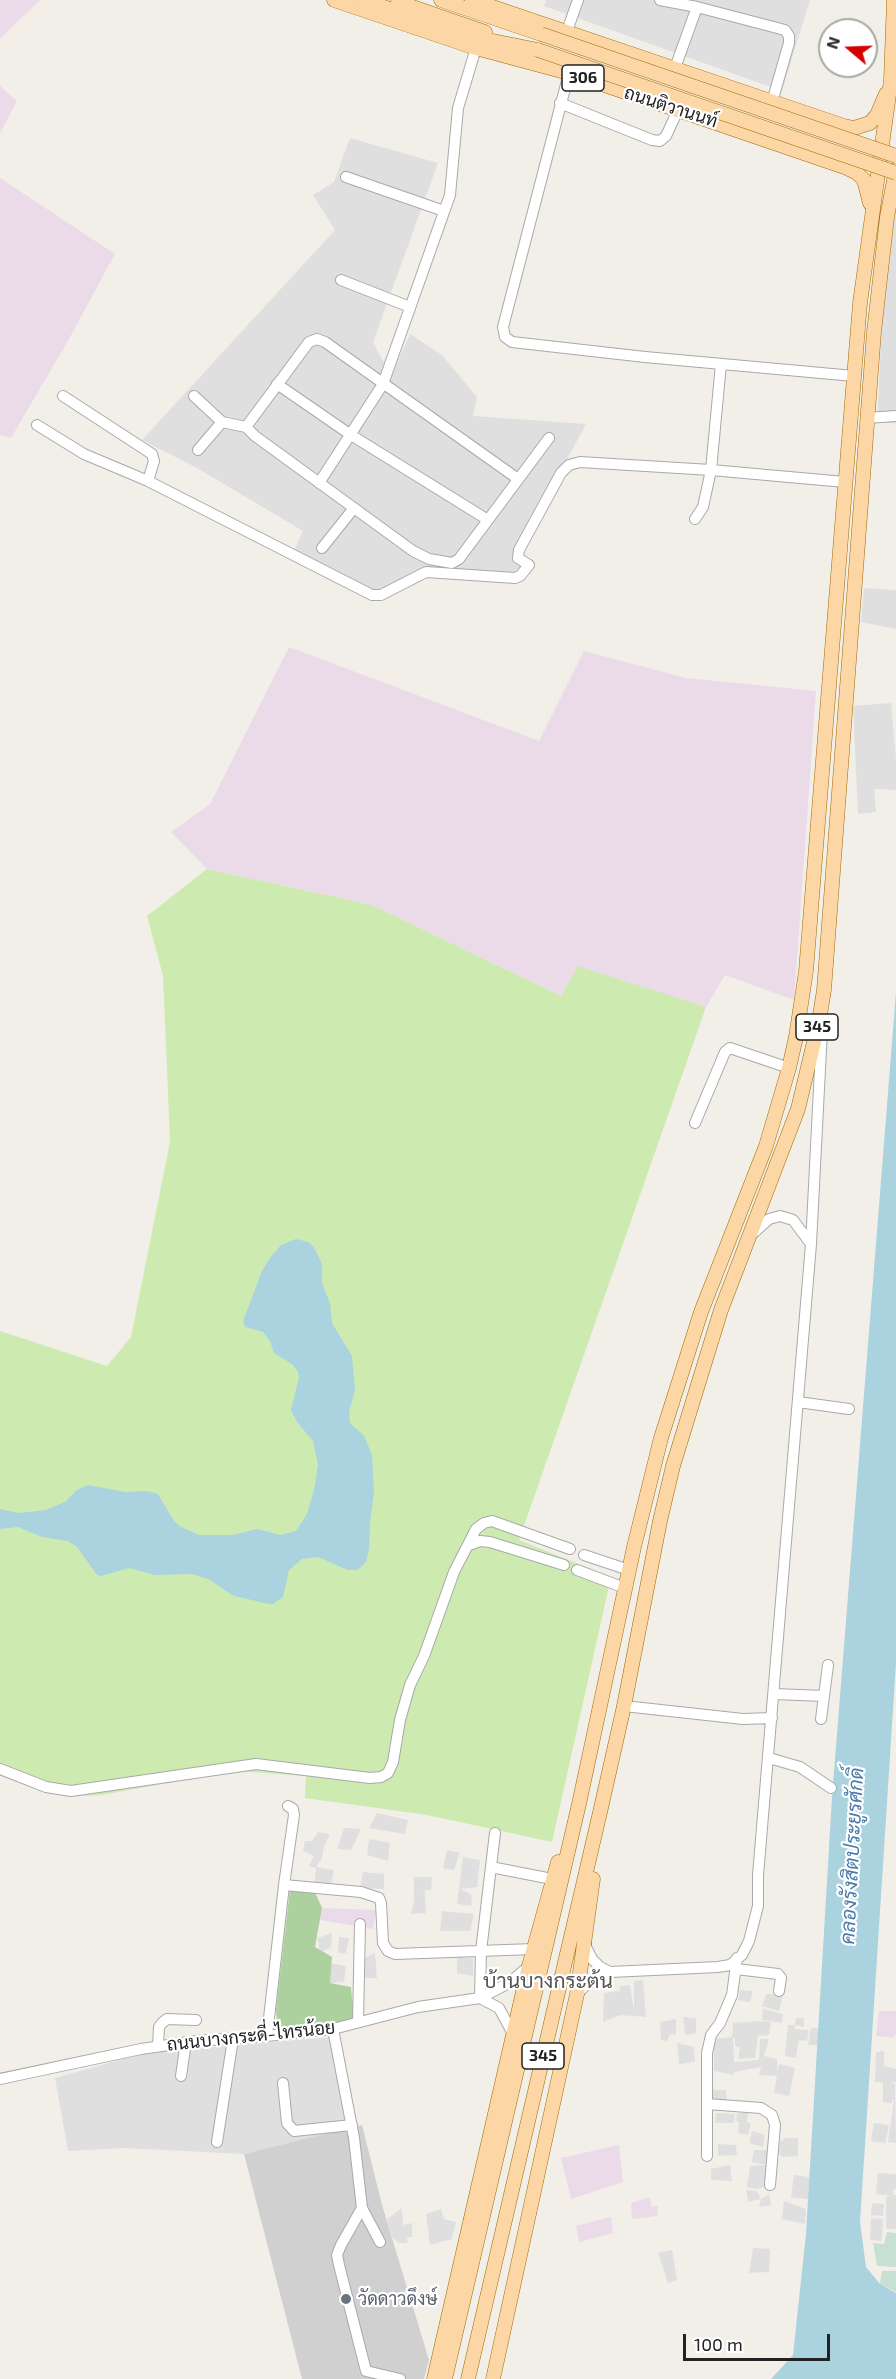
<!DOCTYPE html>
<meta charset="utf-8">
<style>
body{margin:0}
#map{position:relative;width:896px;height:2379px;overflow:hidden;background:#f2efe9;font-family:"Exo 2",sans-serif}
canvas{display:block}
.north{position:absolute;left:818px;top:18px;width:60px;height:60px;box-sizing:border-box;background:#fff;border:2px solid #a7a7a7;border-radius:50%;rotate:289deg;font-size:16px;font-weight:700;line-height:24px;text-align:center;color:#222}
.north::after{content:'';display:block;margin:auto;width:21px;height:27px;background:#d40000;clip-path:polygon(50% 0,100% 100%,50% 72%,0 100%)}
.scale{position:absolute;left:683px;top:2334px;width:147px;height:27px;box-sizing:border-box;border:3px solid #222;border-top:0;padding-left:8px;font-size:18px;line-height:21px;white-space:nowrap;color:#222;-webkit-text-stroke:4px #fff;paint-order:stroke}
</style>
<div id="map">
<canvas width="896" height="2379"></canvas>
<div class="north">N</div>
<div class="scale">100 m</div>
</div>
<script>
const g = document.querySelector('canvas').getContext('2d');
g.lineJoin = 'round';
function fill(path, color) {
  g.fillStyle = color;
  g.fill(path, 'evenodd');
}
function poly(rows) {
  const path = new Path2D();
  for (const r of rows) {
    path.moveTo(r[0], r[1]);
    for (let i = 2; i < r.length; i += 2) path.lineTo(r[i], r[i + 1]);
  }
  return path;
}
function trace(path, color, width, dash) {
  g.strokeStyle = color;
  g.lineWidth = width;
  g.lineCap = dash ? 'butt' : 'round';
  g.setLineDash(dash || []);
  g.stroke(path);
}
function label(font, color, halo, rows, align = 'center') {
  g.font = font + ' "Exo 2",Sarabun,sans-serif';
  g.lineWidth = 4.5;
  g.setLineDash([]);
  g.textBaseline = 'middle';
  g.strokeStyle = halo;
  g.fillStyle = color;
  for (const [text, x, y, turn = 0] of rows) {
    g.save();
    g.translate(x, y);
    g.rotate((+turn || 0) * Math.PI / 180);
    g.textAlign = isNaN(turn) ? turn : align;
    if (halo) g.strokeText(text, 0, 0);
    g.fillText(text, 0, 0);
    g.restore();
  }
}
fill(poly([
 [546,0,810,0,782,91,544,6],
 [350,138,438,163,373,342,391,376,410,334,442,355,477,397,473,416,586,424,513,560,525,565,516,578,428,571,379,593,294,551,303,531,197,468,142,440,335,230,313,195,334,182],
 [896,211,896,423,877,423,887,217],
 [864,588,896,590,896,629,861,622],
 [891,703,896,759,896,790,874,789,876,812,858,814,853,706],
 [377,1813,408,1820,405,1834,369,1828],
 [344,1828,361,1829,351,1850,337,1849],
 [318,1832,330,1834,324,1846,322,1858,316,1867,334,1870,330,1889,314,1886,316,1868,309,1866,314,1856,303,1851,305,1841,312,1841],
 [369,1839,390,1843,388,1861,367,1855],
 [447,1850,460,1853,454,1870,443,1868],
 [463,1857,480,1860,477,1887,460,1889,471,1894,472,1906,457,1904],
 [363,1872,384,1874,384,1889,360,1888],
 [414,1877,432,1877,431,1890,421,1890,425,1891,426,1913,411,1914,414,1900],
 [442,1911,474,1914,470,1931,440,1931],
 [332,1933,331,1947,320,1953,318,1938],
 [339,1937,349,1938,346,1953,338,1953],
 [375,1953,377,1978,365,1978,363,1959],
 [457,1957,473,1958,473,1976,457,1973],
 [330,1963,346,1966,344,1982,330,1983],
 [643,1980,646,2017,620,2015,603,2022,604,1993,620,1991,620,1986,630,1985,634,2011,634,1981],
 [740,1990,753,1991,750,2002,738,2000],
 [766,1994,783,1995,779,2011,762,2006],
 [763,2009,783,2014,782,2023,762,2020],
 [683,2017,696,2018,696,2033,685,2035],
 [796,2018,804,2018,804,2027,795,2025,795,2029,809,2030,807,2041,799,2040,796,2058,785,2056,788,2025,795,2025],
 [676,2019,676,2035,670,2034,667,2041,661,2040,660,2022],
 [757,2021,771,2022,769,2035,758,2036,755,2058,738,2059,740,2047,735,2046,735,2038,733,2038,734,2062,759,2060,760,2039,769,2039,764,2056,777,2059,777,2071,779,2064,795,2068,789,2096,774,2093,777,2076,759,2075,761,2067,734,2072,734,2075,714,2071,714,2039,732,2037,733,2023],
 [811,2028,820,2028,819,2045,808,2045],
 [333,2037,348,2130,244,2154,124,2148,68,2151,55,2078,148,2052],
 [677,2043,694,2047,695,2062,679,2064],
 [884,2051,884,2066,896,2069,896,2082,890,2083,895,2084,896,2143,888,2142,894,2100,892,2099,892,2103,883,2102,883,2082,875,2082,876,2052],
 [712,2090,726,2090,727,2103,711,2102],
 [716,2113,735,2114,734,2123,715,2123],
 [737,2113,748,2113,747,2122,751,2123,748,2135,738,2133,739,2122,736,2121],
 [874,2123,889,2125,885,2143,871,2141],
 [752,2131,765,2135,763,2147,749,2143],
 [786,2138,798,2138,798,2156,783,2157,779,2154,780,2142],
 [718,2144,736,2145,737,2155,718,2156],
 [754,2150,770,2150,766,2186,758,2189,747,2187,750,2166,767,2165,752,2162],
 [730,2165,732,2181,711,2180,711,2169],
 [878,2173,896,2174,896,2189,893,2190,893,2195,896,2195,896,2229,886,2229,886,2197,891,2196,876,2194],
 [794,2175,816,2178,813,2200,791,2197],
 [746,2190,757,2191,761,2199,769,2194,771,2205,759,2207,761,2199,748,2202],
 [784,2201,806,2209,805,2224,782,2219],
 [872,2203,884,2204,883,2216,871,2215],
 [402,2208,403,2225,412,2223,412,2237,406,2237,408,2243,399,2243,392,2237,387,2219],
 [441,2209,444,2219,456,2222,452,2239,430,2245,426,2214],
 [871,2218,883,2219,882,2241,870,2240],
 [753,2248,770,2249,769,2272,749,2273],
 [672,2250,677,2280,668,2283,658,2253]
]), '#e0dfdf');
fill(poly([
 [0,0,40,0,0,39],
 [0,86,17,101,0,133],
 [0,178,115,254,69,339,11,438,0,435],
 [289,647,539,741,584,651,686,678,816,691,794,1000,725,975,706,1007,578,967,561,996,372,905,207,869,171,832,210,804],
 [322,1908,376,1910,373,1929,320,1920],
 [879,2011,896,2011,896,2034,893,2038,876,2036],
 [619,2145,623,2182,571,2199,561,2158],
 [650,2197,651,2207,658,2206,657,2216,632,2219,631,2203],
 [611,2217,613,2233,579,2242,576,2226]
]), '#ebdbe8');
fill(poly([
 [362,2125,382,2205,429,2360,424,2379,302,2379,244,2154]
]), '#d0d0d0');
fill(poly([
 [207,869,372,905,561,996,578,966,706,1007,519,1540,611,1577,552,1842,427,1815,305,1798,306,1776,236,1771,101,1795,79,1796,0,1770,0,1331,107,1366,131,1337,170,1142,163,976,147,916]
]), '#cdebb0');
fill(poly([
 [290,1889,314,1890,322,1908,315,1947,332,1957,330,1983,351,1987,354,2020,278,2033,276,2010]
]), '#add19e');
fill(poly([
 [887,2232,896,2233,896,2267,877,2266,873,2243,884,2244],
 [882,2271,896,2271,896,2292,880,2284]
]), '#c6e0d4');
fill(poly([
 [896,992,896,1663,860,2222,866,2267,880,2284,896,2293,896,2379,771,2379,793,2355,806,2234,832,1797],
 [296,1239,309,1242,315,1249,322,1264,322,1283,330,1303,332,1323,352,1356,355,1390,349,1412,350,1423,364,1436,372,1455,374,1492,370,1522,369,1549,366,1562,361,1567,357,1570,348,1570,318,1557,302,1559,289,1570,283,1597,273,1604,269,1604,234,1596,208,1579,192,1574,155,1575,129,1568,101,1576,97,1575,77,1547,68,1541,42,1537,18,1527,0,1529,0,1509,19,1513,46,1510,65,1502,77,1490,88,1485,125,1492,146,1491,158,1494,174,1521,181,1527,199,1535,233,1535,257,1529,281,1535,296,1531,307,1514,314,1490,318,1465,313,1441,297,1422,291,1410,299,1377,298,1372,292,1364,274,1353,270,1341,263,1332,245,1327,243,1321,262,1271,270,1258,281,1245]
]), '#aad3df');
const minor = poly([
 [660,0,697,7,785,30,789,36,789,43,772,102],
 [567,31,578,0],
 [675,68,697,7],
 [569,73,503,327,505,337,512,342,645,357,854,376],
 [560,103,652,140,660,141,666,136,678,110],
 [346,177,444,211],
 [341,280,410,307],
 [721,364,711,470,845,482],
 [277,384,351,435,488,520],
 [63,396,152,454,154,461,148,481],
 [194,396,222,422],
 [866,418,896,416],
 [37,425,84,454,148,481,372,595,381,595,426,572,515,578,520,576,529,565,518,558,519,550,561,473,569,465,580,462,711,470,703,507,695,519],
 [246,427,309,342,317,339,325,342,518,479],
 [198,450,222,422,246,427,255,436,413,551,429,559,452,563,459,559,549,438],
 [319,483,383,384,450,195,458,108,476,48],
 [322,548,354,508],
 [695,1123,725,1052,730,1048,789,1068],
 [750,1236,769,1219,780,1216,793,1220,811,1244],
 [798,1402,849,1409],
 [469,1545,480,1541,490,1542,564,1565],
 [584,1555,629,1570],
 [577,1570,625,1588],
 [774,1694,824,1696],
 [624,1706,743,1719,772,1718],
 [821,1719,828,1665],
 [769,1758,800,1767,831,1788],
 [0,1769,46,1787,71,1791,256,1764,370,1778,381,1777,388,1773,393,1762,400,1720,410,1685,424,1656,454,1572,476,1529,484,1523,492,1521,570,1549],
 [491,1867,552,1879],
 [284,1885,361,1892,379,1898,381,1903,383,1943,388,1951,395,1954,534,1949],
 [586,1941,586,1947,592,1959,600,1967,610,1972],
 [736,1969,778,1974,781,1978,779,1991],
 [577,1994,587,1984,610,1972,718,1967,730,1965,742,1955,749,1941,758,1906,758,1875,811,1244,822,1030],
 [480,1998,481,1951,495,1833],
 [480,1998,499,2008,513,2034],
 [358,2022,360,1924],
 [333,2029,354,2138,362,2208,341,2245,337,2255,339,2265,366,2371,400,2379],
 [267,2036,284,1885,294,1815,293,1809,288,1806],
 [158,2046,159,2027,162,2023,167,2019,196,2020],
 [181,2076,186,2042],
 [0,2079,141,2049,196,2041,267,2036,333,2029,418,2007,480,1998,509,1983,529,1966],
 [283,2083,287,2123,294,2131,352,2125],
 [707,2104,761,2108,772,2115,775,2125,770,2185],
 [217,2142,233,2039],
 [707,2156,707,2053,711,2035,720,2023,732,1995,737,1958],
 [362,2208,380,2242]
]);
const major = poly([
 [334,0,476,48,569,73,847,168,857,173,864,180,870,203],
 [364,0,463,35,538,50],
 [441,0,541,34],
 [472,0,844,126,854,128,870,123,877,115,886,94],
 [398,2,485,32],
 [434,2379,529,1966,558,1862],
 [445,2379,579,1804,634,1547,661,1438,701,1312,766,1146,789,1068,796,1037,806,971,860,303,891,80,894,0],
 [468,2379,601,1808,624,1706,660,1521,673,1466,721,1310,798,1109,819,1021,824,990,874,332,887,217,896,170],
 [493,2379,577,1994,593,1879]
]);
trace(minor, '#a9a9a9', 12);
trace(major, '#a06b00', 15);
trace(minor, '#fff', 10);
trace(major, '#fcd6a4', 14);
const majorBridge = poly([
 [541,34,896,156],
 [538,50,896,173]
]);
trace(majorBridge, '#a06b00', 15, []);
trace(majorBridge, '#fcd6a4', 14);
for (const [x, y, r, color] of [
 [346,2299,6,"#6b7280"]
]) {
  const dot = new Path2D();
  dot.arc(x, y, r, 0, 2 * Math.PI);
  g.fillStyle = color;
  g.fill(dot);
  trace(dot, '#fff', 2);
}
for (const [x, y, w] of [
 [583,78,42],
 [817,1027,42],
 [543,2056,42]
]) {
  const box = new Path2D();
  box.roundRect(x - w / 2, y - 13, w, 26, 4.5);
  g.fillStyle = '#fff';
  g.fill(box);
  trace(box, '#222', 1.5);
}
label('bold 16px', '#222', null, [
 ["306",583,78],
 ["345",817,1027],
 ["345",543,2056]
]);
label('18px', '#222', '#fff', [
 ["ถนนติวานนท์",671,107,18],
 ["ถนนบางกระดี่-ไทรน้อย",251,2036,-6]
]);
label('18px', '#5b616d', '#fff', [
 ["วัดดาวดึงษ์",358,2299]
], 'left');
label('italic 20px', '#4a7aab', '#fff', [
 ["คลองรังสิตประยูรศักดิ์",852,1856,-87]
]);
label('21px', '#555', '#fff', [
 ["บ้านบางกระต้น",548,1981]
]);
</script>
